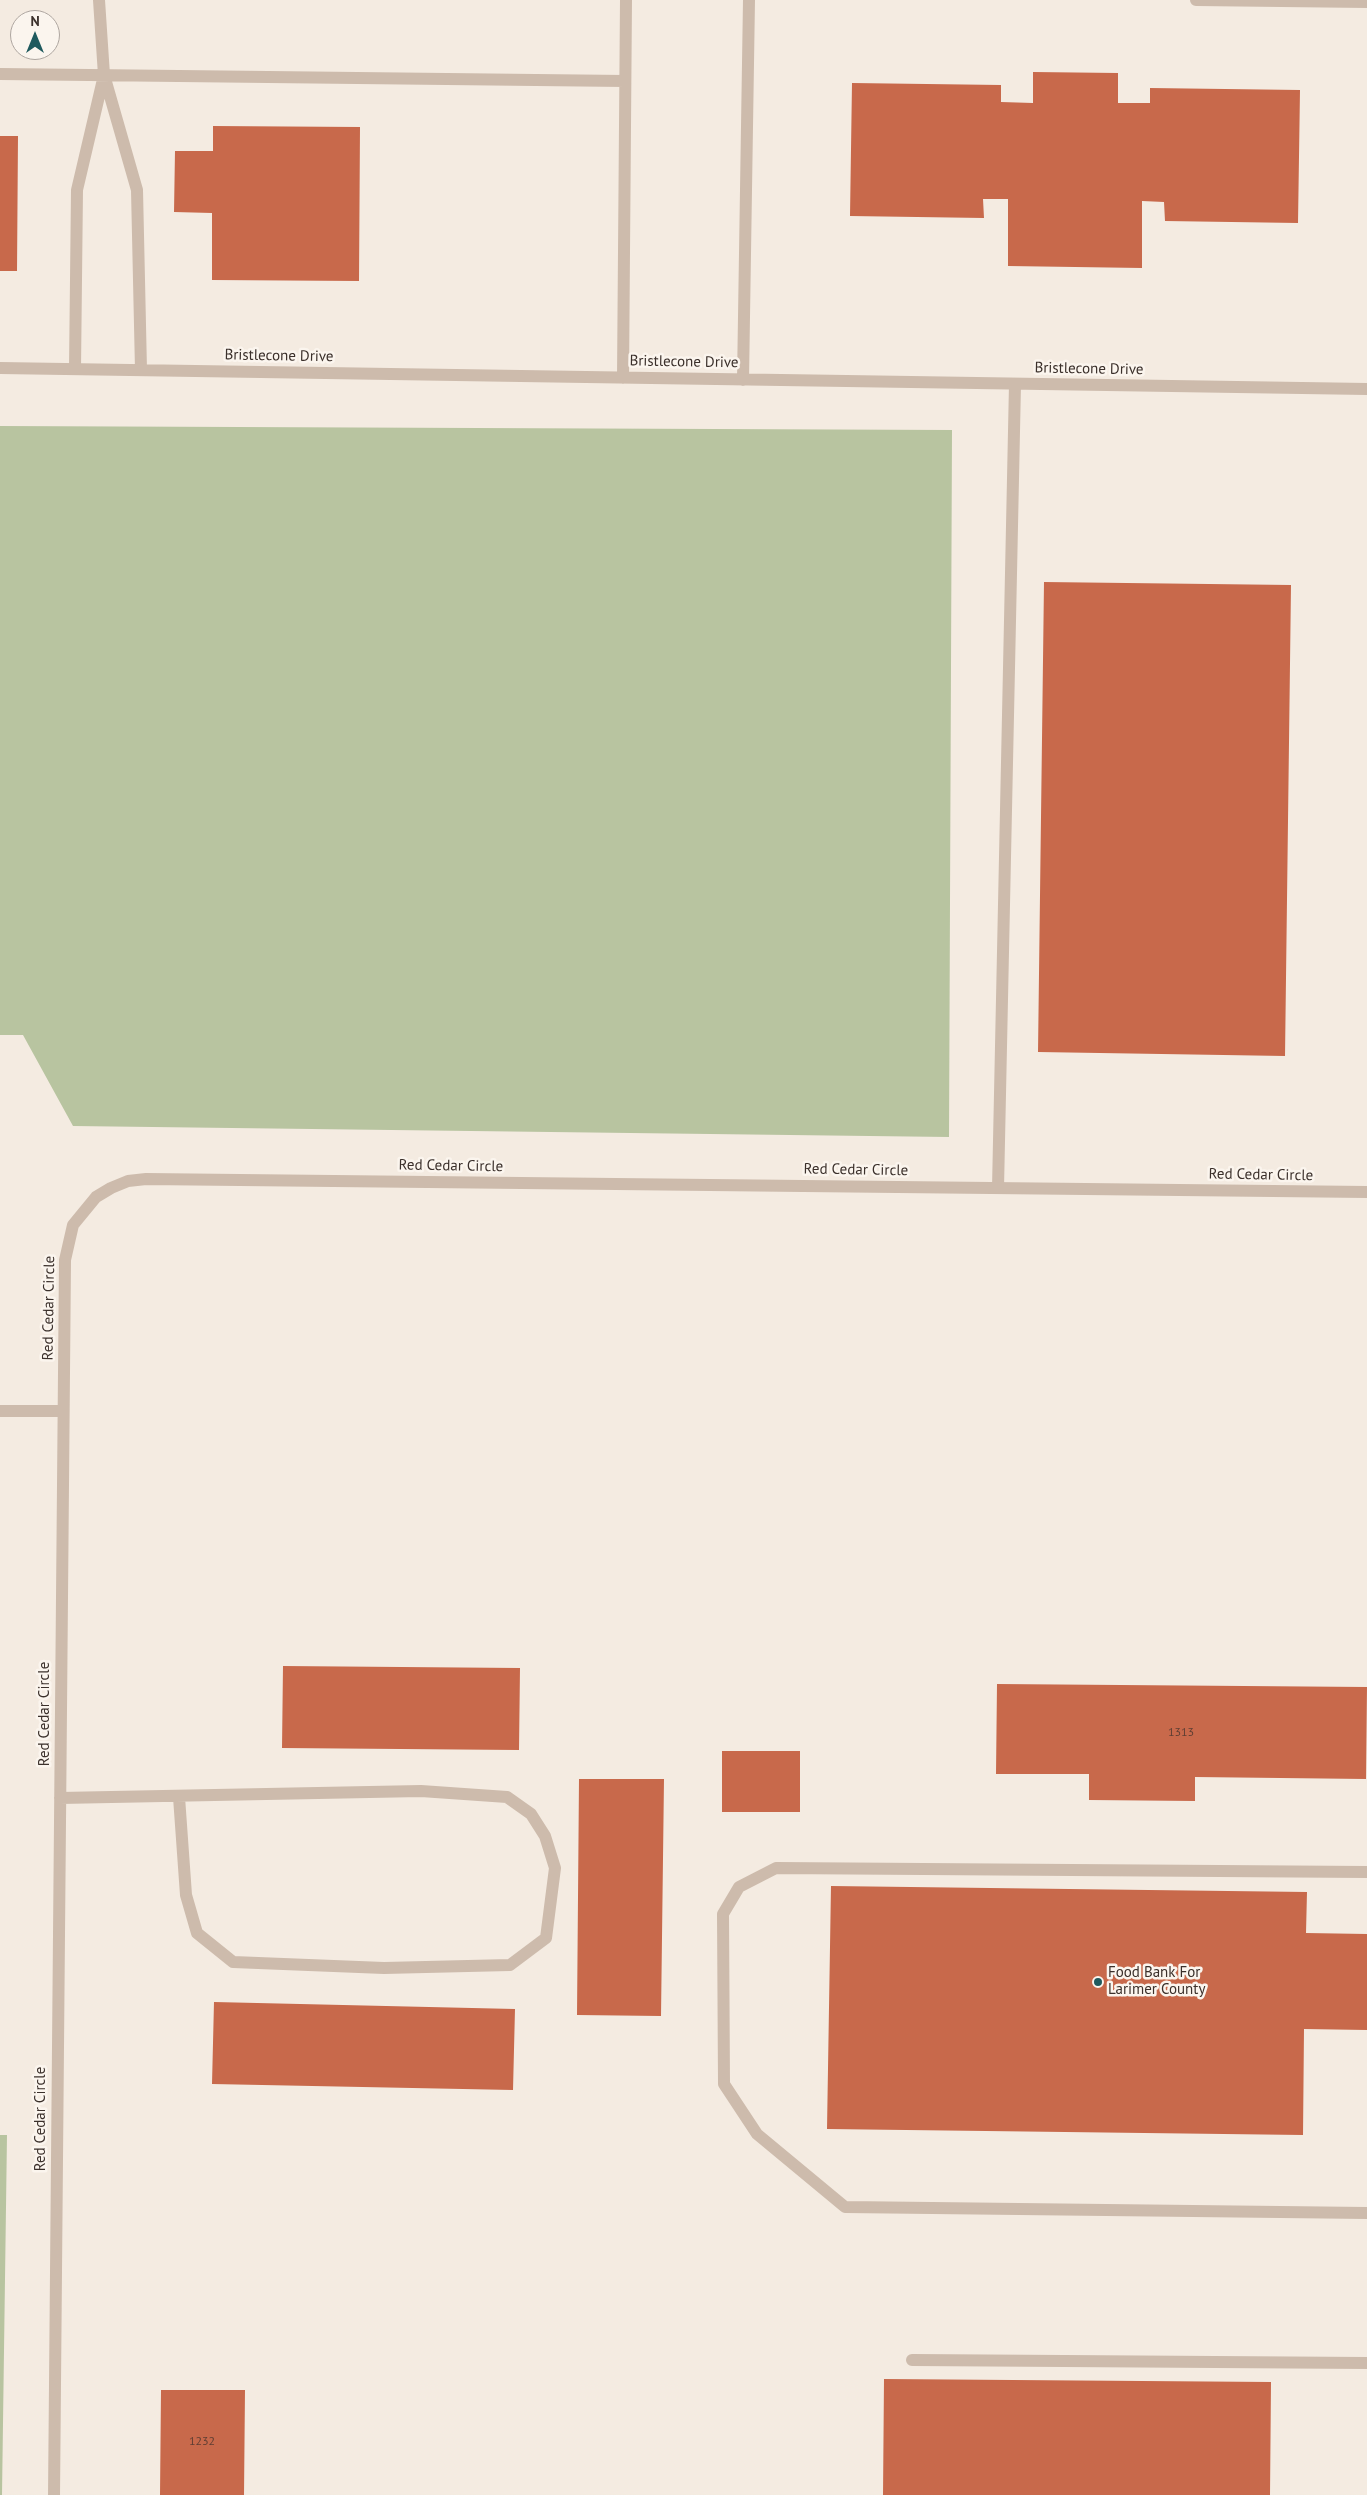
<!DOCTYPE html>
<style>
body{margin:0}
#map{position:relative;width:1367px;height:2495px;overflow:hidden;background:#f4ebe1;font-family:"PT Sans",sans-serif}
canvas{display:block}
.north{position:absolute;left:10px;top:10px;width:50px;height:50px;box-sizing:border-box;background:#fbf5ee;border:1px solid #aea6a0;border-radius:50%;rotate:0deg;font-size:14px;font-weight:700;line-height:20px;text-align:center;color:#3b302b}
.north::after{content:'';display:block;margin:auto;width:18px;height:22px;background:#1f5a5e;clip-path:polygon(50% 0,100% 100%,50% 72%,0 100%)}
</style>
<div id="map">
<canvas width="1367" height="2495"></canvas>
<div class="north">N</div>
</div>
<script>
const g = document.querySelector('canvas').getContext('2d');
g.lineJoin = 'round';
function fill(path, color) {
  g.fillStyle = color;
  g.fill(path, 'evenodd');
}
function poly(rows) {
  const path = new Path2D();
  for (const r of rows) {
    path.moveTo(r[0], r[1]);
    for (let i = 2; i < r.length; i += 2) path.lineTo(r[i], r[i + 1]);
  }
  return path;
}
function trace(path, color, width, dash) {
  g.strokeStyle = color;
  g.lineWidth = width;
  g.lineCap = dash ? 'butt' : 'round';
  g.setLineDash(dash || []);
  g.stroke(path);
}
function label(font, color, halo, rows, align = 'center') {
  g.font = font + ' "PT Sans",sans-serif';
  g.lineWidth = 5;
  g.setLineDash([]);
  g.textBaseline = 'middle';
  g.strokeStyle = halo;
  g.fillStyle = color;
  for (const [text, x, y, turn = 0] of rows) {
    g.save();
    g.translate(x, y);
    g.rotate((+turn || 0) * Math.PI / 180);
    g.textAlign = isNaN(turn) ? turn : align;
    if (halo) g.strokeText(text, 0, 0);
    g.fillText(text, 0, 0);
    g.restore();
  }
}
fill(poly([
 [0,426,952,430,949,1137,73,1126,23,1035,0,1035],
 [0,2135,7,2135,2,2495,0,2495]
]), '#b8c4a0');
fill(poly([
 [1033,72,1118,73,1118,103,1150,103,1150,88,1300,90,1298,223,1165,221,1164,202,1142,201,1142,268,1008,266,1008,199,983,199,984,218,850,216,852,83,1001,85,1001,102,1033,103],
 [213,126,360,127,359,281,212,280,212,213,174,212,175,151,213,151],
 [0,136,18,136,17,271,0,271],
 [1044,582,1291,585,1285,1056,1038,1052],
 [283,1666,520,1668,519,1750,282,1748],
 [997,1684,1367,1687,1366,1779,1195,1777,1195,1801,1089,1800,1089,1774,996,1774],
 [722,1751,800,1751,800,1812,722,1812],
 [579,1779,664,1779,661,2016,577,2015],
 [831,1886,1307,1892,1306,1933,1367,1934,1367,2030,1304,2029,1303,2135,827,2129],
 [214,2002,515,2009,513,2090,212,2084],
 [884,2379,1271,2382,1270,2495,883,2495],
 [161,2390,245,2390,244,2495,160,2495]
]), '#c8694b');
trace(poly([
 [99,0,104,75],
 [1196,0,1367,2],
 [0,74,625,81],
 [0,368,1367,389],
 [75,369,77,190,104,75,137,190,141,370],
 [623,378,626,0],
 [743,380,749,0],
 [998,1188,1015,384],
 [0,1411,63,1411],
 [60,1798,421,1791,507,1797,531,1814,545,1836,555,1868,546,1938,510,1965,384,1968,233,1962,197,1933,186,1895,179,1797],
 [1367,1872,776,1868,739,1887,723,1914,724,2084,757,2134,845,2207,1367,2213],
 [912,2360,1367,2363],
 [54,2495,65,1260,73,1225,96,1197,111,1188,128,1181,146,1179,1367,1192]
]), '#cdbbac', 12);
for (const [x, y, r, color] of [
 [1098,1982,5,"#1f5a5e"]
]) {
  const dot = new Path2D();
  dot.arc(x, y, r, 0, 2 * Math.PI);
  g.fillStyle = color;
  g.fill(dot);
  trace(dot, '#fbf5ee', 2);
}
label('12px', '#5e3e33', null, [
 ["1313",1181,1733],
 ["1232",202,2442]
]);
label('15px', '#3b302b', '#fbf5ee', [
 ["Bristlecone Drive",279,356,1],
 ["Bristlecone Drive",684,362,1],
 ["Bristlecone Drive",1089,369,1],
 ["Red Cedar Circle",451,1166,1],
 ["Red Cedar Circle",856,1170,1],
 ["Red Cedar Circle",1261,1175,1],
 ["Red Cedar Circle",49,1308,-89],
 ["Red Cedar Circle",45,1714,-90],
 ["Red Cedar Circle",41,2119,-90]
]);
label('15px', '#3b302b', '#fbf5ee', [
 ["Food Bank For",1108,1973],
 ["Larimer County",1108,1990]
], 'left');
</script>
